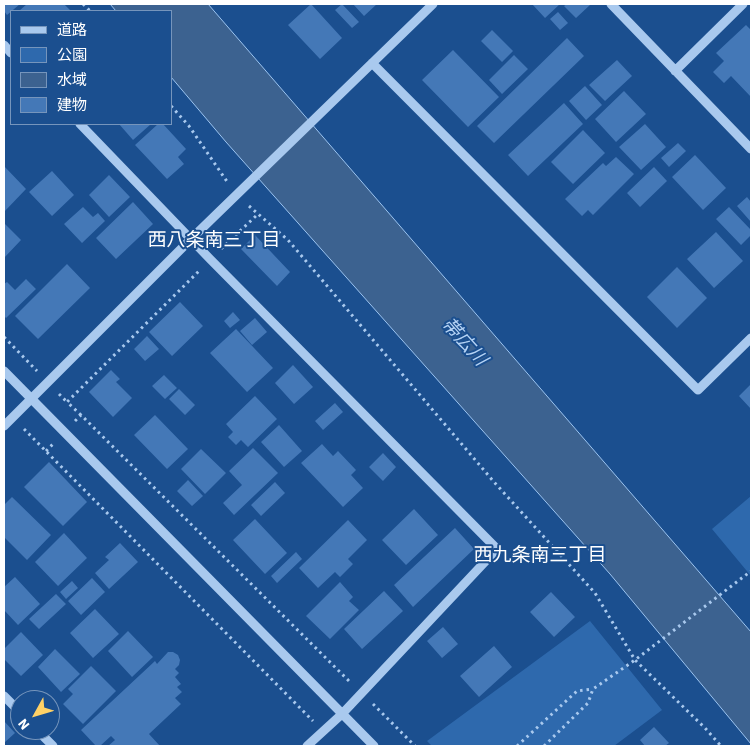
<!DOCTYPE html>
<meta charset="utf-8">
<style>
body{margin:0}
#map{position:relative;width:755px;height:750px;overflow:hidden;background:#1b4f8f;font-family:"Source Sans 3","Noto Sans JP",sans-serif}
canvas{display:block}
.frame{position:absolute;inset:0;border:5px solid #fff;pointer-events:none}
.legend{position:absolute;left:10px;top:10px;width:162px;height:115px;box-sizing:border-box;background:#1b4f8f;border:1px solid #7695bc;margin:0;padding:6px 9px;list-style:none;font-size:15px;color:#fff}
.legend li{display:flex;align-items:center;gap:10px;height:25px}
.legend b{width:25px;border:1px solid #7695bc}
.north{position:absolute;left:10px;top:690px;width:50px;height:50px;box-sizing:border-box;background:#1b4f8f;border:1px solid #7695bc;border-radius:50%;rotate:231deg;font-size:14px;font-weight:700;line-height:20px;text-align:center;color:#fff}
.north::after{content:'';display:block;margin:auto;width:18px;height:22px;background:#ffd166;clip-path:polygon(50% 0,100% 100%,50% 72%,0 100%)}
</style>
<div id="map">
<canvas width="755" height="750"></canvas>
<div class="frame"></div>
<ul class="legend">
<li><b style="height:6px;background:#a9c9ee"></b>道路</li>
<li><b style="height:14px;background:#2e69ad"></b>公園</li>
<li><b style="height:14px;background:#3c6290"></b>水域</li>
<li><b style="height:14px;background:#4478b7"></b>建物</li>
</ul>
<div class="north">N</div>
</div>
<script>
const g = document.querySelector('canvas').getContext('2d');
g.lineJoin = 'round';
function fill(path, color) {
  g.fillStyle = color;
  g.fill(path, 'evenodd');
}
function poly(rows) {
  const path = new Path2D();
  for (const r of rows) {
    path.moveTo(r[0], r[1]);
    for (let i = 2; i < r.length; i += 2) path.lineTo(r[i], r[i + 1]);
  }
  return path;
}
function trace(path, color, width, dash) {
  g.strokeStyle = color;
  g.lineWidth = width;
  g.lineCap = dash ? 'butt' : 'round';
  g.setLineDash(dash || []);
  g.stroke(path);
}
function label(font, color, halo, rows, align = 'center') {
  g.font = font + ' "Source Sans 3","Noto Sans JP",sans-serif';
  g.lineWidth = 4;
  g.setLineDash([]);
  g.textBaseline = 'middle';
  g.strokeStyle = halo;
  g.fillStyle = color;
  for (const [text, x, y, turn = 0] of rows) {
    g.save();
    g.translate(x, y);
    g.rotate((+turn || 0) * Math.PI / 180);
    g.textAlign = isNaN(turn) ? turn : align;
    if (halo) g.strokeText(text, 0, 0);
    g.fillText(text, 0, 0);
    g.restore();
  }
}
fill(poly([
 [751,496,751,576,712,529],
 [590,621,662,710,614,746,432,746,427,741]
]), '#2e69ad');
const water = poly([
 [110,4,208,4,751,632,751,744,610,574,226,142,171,77,171,11,116,11,110,4]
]);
fill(water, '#3c6290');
trace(water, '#9cc4f0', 1);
fill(poly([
 [4,4,20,4,7,15,4,11],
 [27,4,64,4,71,11,19,11],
 [311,4,342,38,320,59,288,25],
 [342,4,359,22,352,28,335,10],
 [353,4,377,4,364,16],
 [532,4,560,4,545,18],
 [567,4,588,4,590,5,576,18,564,6],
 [558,12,568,23,560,30,550,19],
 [746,25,751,30,751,97,731,76,724,83,713,72,724,61,716,53],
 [492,30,513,51,502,62,481,41],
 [567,38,584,56,494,143,477,126],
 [453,50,499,97,468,127,422,80],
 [514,55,528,69,502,94,489,80],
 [617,60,632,76,605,101,589,85],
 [585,86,602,105,586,120,569,101],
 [624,91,646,114,616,142,595,119],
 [564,103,583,124,528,176,508,155],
 [119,124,151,124,133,140],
 [158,124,163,124,186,149,178,157,184,164,167,179,135,145],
 [645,124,666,147,641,170,619,147],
 [583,130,605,153,573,184,551,162],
 [678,143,686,151,669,167,661,158],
 [695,155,726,188,703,210,672,177],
 [616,157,634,174,593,215,588,210,582,216,565,199,603,163,606,166],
 [4,166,26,189,4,212],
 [654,167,667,181,640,207,627,193],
 [52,171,74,195,52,216,29,192],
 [109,175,130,197,109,217,89,195],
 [747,197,751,202,751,222,737,206],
 [133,202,153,224,116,259,96,238],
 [83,207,93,217,98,213,105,221,82,243,64,224],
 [729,207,751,230,751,235,741,245,716,219],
 [4,223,21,240,4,258],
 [716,232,743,261,714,288,687,259],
 [255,235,290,272,277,286,241,249],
 [67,264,90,288,38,339,15,316],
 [677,267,707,298,677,328,647,297],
 [26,279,36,289,6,318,4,316,4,284,7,282,15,290],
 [180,302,203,326,172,356,149,332],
 [233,312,240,320,230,328,224,321],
 [255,318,267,332,252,345,240,331],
 [236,329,273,368,247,392,210,353],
 [147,336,159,349,145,361,134,349],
 [293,365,313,387,294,404,275,383],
 [111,370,120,379,116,382,132,398,113,417,89,392],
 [164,375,177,388,165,399,152,386],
 [751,384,751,409,739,396],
 [179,389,195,405,185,415,169,399],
 [255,396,277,419,248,447,241,440,236,445,228,437,233,432,226,424],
 [335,403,343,412,323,430,315,421],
 [155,415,188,449,167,469,134,435],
 [279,425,302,451,284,467,261,442],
 [322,444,333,456,338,451,356,470,351,475,363,488,343,507,301,463],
 [253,448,278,473,234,515,223,503,242,485,229,471],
 [201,449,226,473,205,494,181,469],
 [383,453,396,467,383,481,369,467],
 [49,462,87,502,63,526,24,487],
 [188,480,203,496,192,506,177,491],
 [275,482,285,493,261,516,251,505],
 [12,497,51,535,27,560,4,537,4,505],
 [414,509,438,535,406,565,382,540],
 [255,519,287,553,265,574,233,540],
 [348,520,367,540,348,559,353,564,340,577,335,572,318,588,299,568],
 [455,528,474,549,413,607,394,585],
 [64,533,87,558,58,586,35,562],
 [120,543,138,562,109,589,95,573,109,560,105,557],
 [296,552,302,559,277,583,271,576],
 [15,577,40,604,18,625,4,610,4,587],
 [92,578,105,592,81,615,68,601],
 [72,581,78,588,66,599,60,592],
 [340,582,353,597,349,601,359,610,330,639,306,616],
 [384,591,403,611,362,649,344,629],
 [551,592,575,617,554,637,530,612],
 [56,594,66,604,39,629,29,619],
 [95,609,119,634,93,658,70,633],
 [443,627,458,644,442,658,427,641],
 [128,631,153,657,132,677,108,651],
 [21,632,43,655,21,676,4,659,4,649],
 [494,646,512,667,479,697,460,676],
 [55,649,80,674,61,692,38,667],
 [168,652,173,652,178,655,180,660,179,665,175,669,179,673,175,677,181,684,177,687,182,692,175,698,181,704,149,734,160,746,108,746,115,740,111,736,100,746,96,746,81,730,155,661,157,664],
 [91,666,116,691,83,724,63,704,73,694,68,689],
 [4,721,15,733,4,743],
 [654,727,669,743,665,746,645,746,640,740]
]), '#4478b7');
trace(poly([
 [83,4,90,11],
 [171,106,189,126,228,183],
 [249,206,288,240,494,482,595,593,635,660,705,728,721,746],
 [221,249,258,214],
 [4,337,37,371],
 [59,394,67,402],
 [81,415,67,402,199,271],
 [75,421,81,415,350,682],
 [24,429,313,721],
 [46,451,53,444],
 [373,704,415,746],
 [517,746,577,691,593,689],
 [544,746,588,703,593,689,635,660,751,571]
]), '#a9c9ee', 3, [2.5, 4]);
trace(poly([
 [611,4,751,149],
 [4,45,11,53],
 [372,63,698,390,751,338],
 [675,71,743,4],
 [80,124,210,259,497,549,342,714,307,746],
 [4,371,374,746],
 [4,426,191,239,433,4],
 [4,696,20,712],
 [37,730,53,746]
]), '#a9c9ee', 9);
label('19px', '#fff', '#1b4f8f', [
 ["西八条南三丁目",214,242],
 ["西九条南三丁目",540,557]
]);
label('italic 19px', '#b5d3f5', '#1b4f8f', [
 ["帯広川",463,343,48]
]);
</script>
